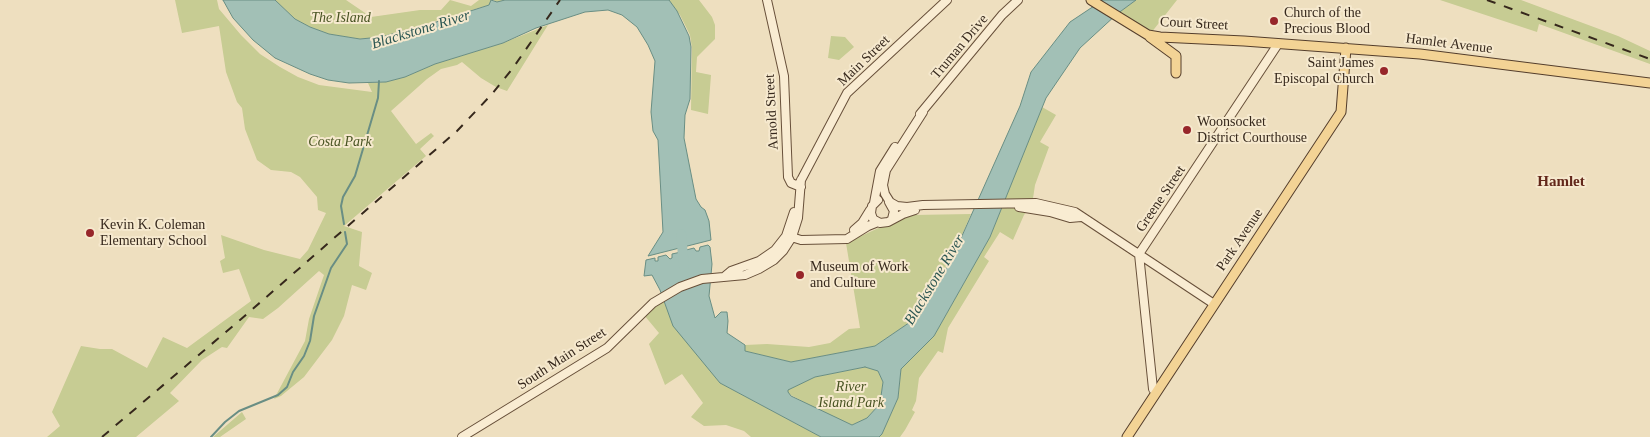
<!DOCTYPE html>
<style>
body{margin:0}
canvas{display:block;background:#eedfbf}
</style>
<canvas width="1650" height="437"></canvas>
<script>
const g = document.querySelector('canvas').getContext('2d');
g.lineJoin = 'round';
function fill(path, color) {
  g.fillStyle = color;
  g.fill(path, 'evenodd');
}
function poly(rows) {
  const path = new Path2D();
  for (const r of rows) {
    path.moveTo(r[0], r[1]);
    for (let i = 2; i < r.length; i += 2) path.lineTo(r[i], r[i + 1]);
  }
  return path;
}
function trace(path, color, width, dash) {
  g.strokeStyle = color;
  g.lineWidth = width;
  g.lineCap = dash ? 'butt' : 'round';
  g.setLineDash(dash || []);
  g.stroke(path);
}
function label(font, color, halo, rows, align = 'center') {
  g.font = font + ' Georgia,serif';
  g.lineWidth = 4;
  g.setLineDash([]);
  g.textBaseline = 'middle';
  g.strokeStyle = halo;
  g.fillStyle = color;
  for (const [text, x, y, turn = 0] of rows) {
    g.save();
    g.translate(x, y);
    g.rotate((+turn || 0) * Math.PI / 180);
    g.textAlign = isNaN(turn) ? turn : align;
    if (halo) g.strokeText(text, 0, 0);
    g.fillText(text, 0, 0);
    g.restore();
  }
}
fill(poly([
 [175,0,217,0,219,9,241,35,260,54,280,67,298,77,319,85,372,92,368,83,386,82,405,77,435,64,503,43,548,25,507,91,496,87,481,78,462,62,457,65,441,69,427,79,391,111,416,144,431,133,434,136,420,149,426,156,344,226,362,232,359,266,372,273,366,290,352,285,344,316,332,340,304,377,281,396,274,399,305,341,309,319,324,275,319,271,278,308,263,319,249,317,227,348,222,347,202,360,170,393,179,401,136,437,47,437,60,426,52,412,81,346,100,349,112,349,147,368,163,337,187,348,251,301,239,269,223,273,220,261,225,258,221,235,264,250,300,259,308,250,326,213,318,210,317,197,300,177,291,172,271,170,257,160,245,129,242,108,237,102,226,72,219,26,182,33],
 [275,0,346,0,371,17,420,10,441,10,450,0,471,6,479,0,505,0,497,2,493,0,489,5,381,37,360,39,329,34,310,27,295,19],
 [668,0,699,0,712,17,715,25,715,39,697,57,696,72,711,75,708,114,691,110,692,48,690,35,680,15],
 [1136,0,1177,0,1151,33,1117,14],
 [1440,0,1521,0,1618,36,1650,51,1650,64,1539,24,1537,32],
 [831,36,845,37,854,47,839,60,828,58],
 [1042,107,1056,115,1040,142,1049,147,1035,185,1032,205,1024,215,1013,240,1000,232,984,257,989,261,948,328,943,353,938,351,919,378,916,401,912,410,915,412,905,430,900,437,879,437,882,434,898,398,901,369,934,336,990,237],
 [971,214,953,256,919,316,875,346,791,362,745,351,745,345,767,344,809,347,830,343,849,329,860,328,846,243,898,219,913,215],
 [662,299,720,383,821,437,751,437,744,431,726,425,704,426,691,417,703,403,682,374,665,385,649,344,659,333,644,315],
 [865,367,878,371,883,382,881,396,878,406,867,418,852,425,824,413,789,394,787,390,815,377],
 [242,412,246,419,220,437,213,437]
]), '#c7cc93');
const water = poly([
 [223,0,275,0,295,19,310,27,329,34,360,39,381,37,430,24,489,5,491,0,497,2,505,0,669,0,677,11,689,36,691,47,690,99,685,115,684,138,696,199,701,207,705,210,709,221,711,240,648,256,663,232,658,140,653,131,651,112,655,61,648,45,637,27,622,15,608,10,585,12,536,28,503,43,435,64,405,77,386,82,349,83,328,80,310,74,275,58,253,40,233,18,223,0],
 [1103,0,1136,0,1117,14,1080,48,1046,98,990,237,934,336,901,369,898,398,882,434,879,437,821,437,720,383,673,326,660,290,652,275,644,276,646,260,655,258,655,261,658,261,658,257,666,255,670,259,672,258,672,254,681,252,683,255,685,254,686,250,694,248,696,251,699,251,700,247,708,245,710,247,712,264,709,296,715,318,721,312,727,312,728,321,727,333,745,345,745,351,791,362,875,346,919,316,953,256,1020,106,1031,72,1070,22,1103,0],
 [865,367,878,371,883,382,881,396,878,406,867,418,852,425,791,396,788,392,788,390,815,377,865,367]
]);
fill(water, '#a2c0b6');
trace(water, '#698e84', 1);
trace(poly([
 [344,224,341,206,343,197,355,176,378,98,379,81],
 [211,437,225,422,239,411,278,395,287,387,293,372,304,356,310,341,314,316,331,268,347,244,345,232]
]), '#698e84', 2);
trace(poly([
 [681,234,684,267]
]), '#a2c0b6', 10);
const secondary = poly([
 [767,0,784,76,788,177,791,183,801,187],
 [923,112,886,170,883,185,885,194,890,202,897,206,907,207,923,205,1036,203,1075,212,1214,304],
 [920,114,1002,15,1018,0],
 [799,184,847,93,947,0],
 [878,200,872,206,871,213,873,219,880,223,888,222,903,214,915,210],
 [889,202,894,211,892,219],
 [874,203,880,171,895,147],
 [1019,207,1050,212,1070,218,1081,217],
 [854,230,862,223,870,210],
 [788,236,801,240,847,239,868,226,878,222],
 [725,276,731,271,759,261,775,250,786,236,794,212],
 [1153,389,1139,254,1278,44],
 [462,437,607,348,653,303,680,287,702,279,745,275,759,269,774,260,783,251,792,237,798,218,801,180]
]);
const primary = poly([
 [1091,0,1148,35,1160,37,1244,41,1420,54,1650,83],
 [1150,37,1176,56,1176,73],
 [1127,437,1341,112,1346,48]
]);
trace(secondary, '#68503a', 10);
trace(primary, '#543e2c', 11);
trace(secondary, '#f9ecd2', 8);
trace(primary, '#f3d395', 9);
trace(poly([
 [1487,0,1650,59],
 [102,437,240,320,457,131,492,94,513,68,560,0]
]), '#36281c', 2, [9, 9]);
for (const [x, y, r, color] of [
 [1274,21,5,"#97262a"],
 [1384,71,5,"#97262a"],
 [1187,130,5,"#97262a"],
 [90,233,5,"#97262a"],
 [800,275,5,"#97262a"]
]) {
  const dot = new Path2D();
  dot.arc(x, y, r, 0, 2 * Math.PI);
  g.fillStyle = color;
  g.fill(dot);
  trace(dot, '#f6e9ce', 2);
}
label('14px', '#36281c', '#f6e9ce', [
 ["Church of the",1284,13],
 ["Precious Blood",1284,29],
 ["Saint James",1374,63,"right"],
 ["Episcopal Church",1374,79,"right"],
 ["Woonsocket",1197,122],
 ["District Courthouse",1197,138],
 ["Kevin K. Coleman",100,225],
 ["Elementary School",100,241],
 ["Museum of Work",810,267],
 ["and Culture",810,283]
], 'left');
label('italic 14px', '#485322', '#f6e9ce', [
 ["The Island",341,18],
 ["Costa Park",340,142],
 ["River",851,387],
 ["Island Park",851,403]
]);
label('14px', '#36281c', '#f6e9ce', [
 ["Court Street",1194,24,3],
 ["Hamlet Avenue",1449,44,7],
 ["Truman Drive",960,47,-50],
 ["Main Street",864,61,-44],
 ["Arnold Street",772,112,-93],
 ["Greene Street",1161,199,-56],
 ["Park Avenue",1240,240,-56],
 ["South Main Street",562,359,-33]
]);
label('italic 15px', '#2b5652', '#f6e9ce', [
 ["Blackstone River",421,30,-17],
 ["Blackstone River",935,280,-59]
]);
label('bold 15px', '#63281b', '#f6e9ce', [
 ["Hamlet",1561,182]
]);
</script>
